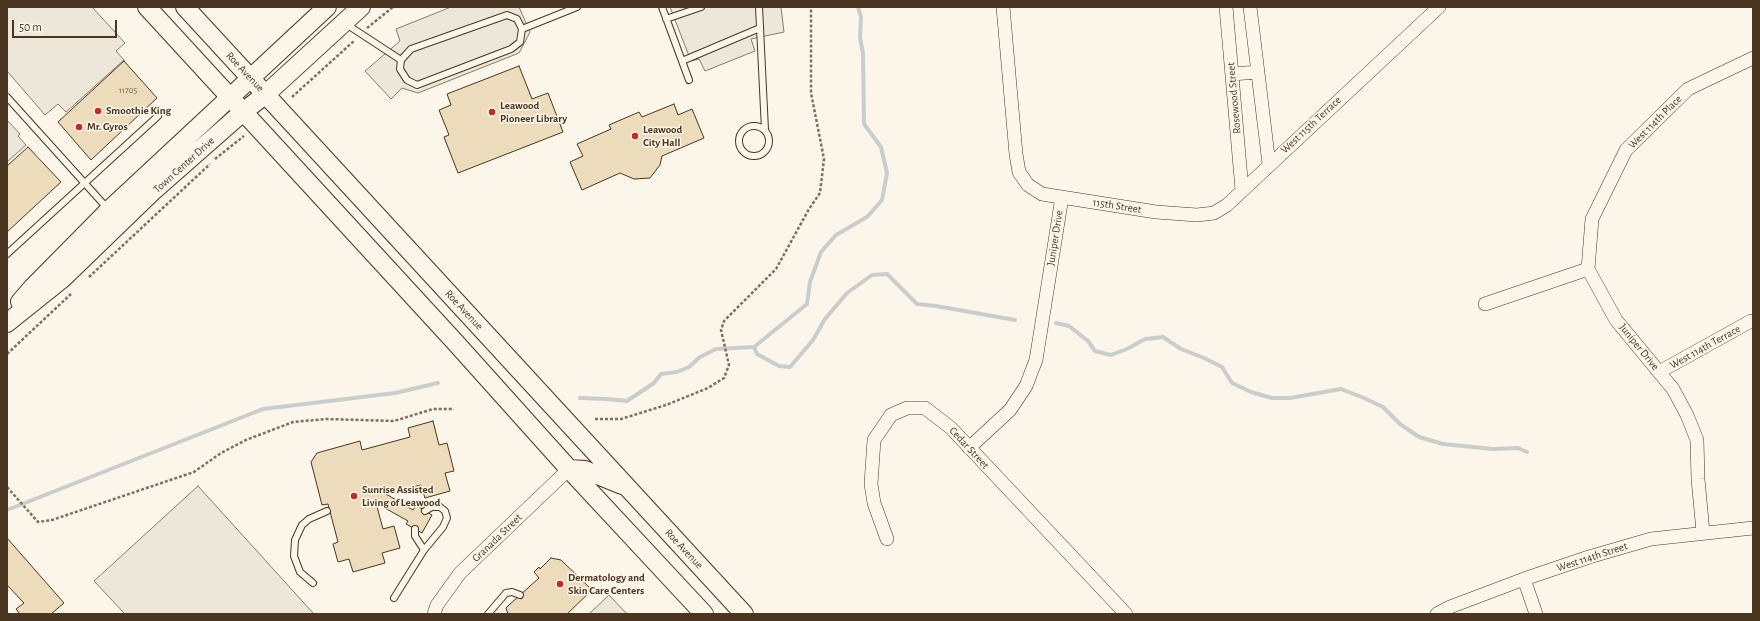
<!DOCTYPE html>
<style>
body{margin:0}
#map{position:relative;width:1760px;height:621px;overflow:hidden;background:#fbf6e9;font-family:"Alegreya Sans",sans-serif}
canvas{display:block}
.frame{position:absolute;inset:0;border:8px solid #4a3520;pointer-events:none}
.scale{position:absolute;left:12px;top:20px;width:105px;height:18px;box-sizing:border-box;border:2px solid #4a3520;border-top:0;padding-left:5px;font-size:12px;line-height:14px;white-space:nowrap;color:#4a3520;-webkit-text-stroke:3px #fbf6e9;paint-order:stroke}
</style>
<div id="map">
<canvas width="1760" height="621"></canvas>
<div class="frame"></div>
<div class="scale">50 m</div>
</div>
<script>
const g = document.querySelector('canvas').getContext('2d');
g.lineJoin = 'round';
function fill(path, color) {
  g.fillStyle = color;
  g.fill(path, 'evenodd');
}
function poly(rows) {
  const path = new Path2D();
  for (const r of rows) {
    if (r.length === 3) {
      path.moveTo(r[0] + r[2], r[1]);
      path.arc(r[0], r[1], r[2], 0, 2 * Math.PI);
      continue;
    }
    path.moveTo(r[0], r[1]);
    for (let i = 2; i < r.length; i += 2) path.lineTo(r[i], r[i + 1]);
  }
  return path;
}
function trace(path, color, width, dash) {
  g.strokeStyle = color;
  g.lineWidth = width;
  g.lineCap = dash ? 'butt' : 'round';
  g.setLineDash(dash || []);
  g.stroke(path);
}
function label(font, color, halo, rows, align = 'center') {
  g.font = font + ' "Alegreya Sans",sans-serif';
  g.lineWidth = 3;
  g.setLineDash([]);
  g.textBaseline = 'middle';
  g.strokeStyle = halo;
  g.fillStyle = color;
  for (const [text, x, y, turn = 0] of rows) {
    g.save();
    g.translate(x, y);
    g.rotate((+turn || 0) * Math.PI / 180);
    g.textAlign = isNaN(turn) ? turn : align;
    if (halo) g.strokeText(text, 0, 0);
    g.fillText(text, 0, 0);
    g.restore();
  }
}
const parking = poly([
 [9,7,92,7,125,43,116,51,124,60,66,112,58,104,45,115,7,71,7,9,9,7],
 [451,7,519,7,530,32,519,53,418,93,402,88,391,99,365,71,400,41,396,29,451,7],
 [670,7,781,7,784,32,751,39,755,51,705,71,699,59,691,61,670,7],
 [7,120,20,134,18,136,26,145,7,162,7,120],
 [198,486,313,613,312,614,125,614,94,581,198,486],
 [609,595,627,614,589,614,609,595]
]);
fill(parking, '#ede7d9');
trace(parking, '#887966', 1);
trace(poly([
 [1056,323,1069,326,1088,341,1095,351,1111,355,1127,349,1145,339,1163,337,1181,349,1204,358,1222,367,1232,383,1251,392,1272,398,1290,398,1341,389,1364,398,1383,407,1400,424,1419,437,1443,444,1493,449,1518,448,1527,452],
 [754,347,757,354,779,366,790,367,813,340,825,319,847,293,872,275,887,274,917,304,936,306,1015,320],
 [580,398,607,399,627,401,654,383,661,374,677,372,689,367,700,357,716,349,754,347,807,304,810,282,821,252,836,235,867,217,882,200,887,173,881,147,864,124,863,53,860,38,861,17,858,7],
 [7,510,263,409,395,393,438,383]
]), '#c9cecd', 4);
const building = poly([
 [124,61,157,98,91,160,58,122,124,61],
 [519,66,532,99,548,93,563,132,458,173,444,137,449,135,439,110,451,105,447,94,519,66],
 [674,104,678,115,692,109,704,138,662,156,660,165,650,178,634,179,620,173,582,190,570,162,583,156,577,144,611,129,609,125,639,112,642,117,674,104],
 [28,147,61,182,7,232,7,166,28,147],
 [433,421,439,445,447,443,454,471,445,473,450,491,425,498,421,485,386,494,413,510,416,505,432,515,422,533,406,524,408,521,376,503,383,529,394,526,400,548,382,553,385,563,353,572,349,559,338,562,333,544,338,542,328,504,322,505,311,462,317,453,360,441,362,450,410,437,408,428,433,421],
 [7,538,64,603,51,614,20,614,16,609,24,603,7,585,7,538],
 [551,558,561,560,592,590,567,614,508,614,506,608,509,605,539,578,534,572,539,567,540,569,551,558]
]);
fill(building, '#ecdcbc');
trace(building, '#4a3520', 1);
const lane = poly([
 [662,7,689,80],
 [759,7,765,130],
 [666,19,701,7],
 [346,24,401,60],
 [522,29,520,42,511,49,417,85,407,80,400,69,401,60,411,49,507,15,517,19,522,29,577,7],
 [682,61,760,28],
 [7,97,108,209],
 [754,141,15],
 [7,254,158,116],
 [415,529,415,536,424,550],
 [313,583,300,572,294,556,295,540,302,525,309,519,327,511],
 [394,598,424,550,443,527,447,518,445,511,440,507,432,507,425,511],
 [488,614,506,593,512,592,520,595]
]);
const street = poly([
 [1003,7,1016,154,1019,172,1028,185,1042,194,1156,212,1197,215,1214,213,1227,205,1439,7],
 [1226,7,1242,190],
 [1250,7,1269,164],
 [1232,74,1258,72],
 [1588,269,1616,320,1673,389,1687,415,1697,440,1698,479,1703,532],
 [1588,269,1592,219,1626,150,1688,89,1753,58],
 [1485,304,1588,269],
 [1659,372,1751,321],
 [969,448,1010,410,1026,386,1036,360,1062,197],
 [887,539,874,503,871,484,874,440,891,415,907,408,925,408,951,428,1126,614],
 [1524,579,1536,614],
 [434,614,437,605,460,573,569,469],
 [1437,614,1450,607,1524,579,1589,557,1651,539,1753,528]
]);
const secondary = poly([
 [147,7,455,342,569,469,704,614],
 [185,7,744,614],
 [20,302,33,287,109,210,327,7],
 [7,323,62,279,152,192,243,112,266,94,361,7],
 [569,469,585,470,622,485]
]);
trace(lane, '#4a3520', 8);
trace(street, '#4a3520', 14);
trace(secondary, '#4a3520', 20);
trace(poly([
 [367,28,393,7],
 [292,97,355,40],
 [215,159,244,136],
 [89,277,210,164],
 [7,354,71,294],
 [595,419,621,419,666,405,708,388,724,378,729,365,721,330,724,321,776,269,809,209,820,193,824,159,811,93,811,7],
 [7,487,38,522,52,520,194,472,221,453,246,440,293,422,326,419,394,421,433,409,454,409]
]), '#7f6f5c', 2.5, [3, 2]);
trace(lane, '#fbf6e9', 6);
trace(street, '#fbf6e9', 13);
trace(secondary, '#fbf6e9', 18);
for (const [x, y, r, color] of [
 [98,111,4,"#c62828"],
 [492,112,4,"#c62828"],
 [79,127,4,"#c62828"],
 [635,136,4,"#c62828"],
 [354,496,4,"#c62828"],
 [560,584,4,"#c62828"]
]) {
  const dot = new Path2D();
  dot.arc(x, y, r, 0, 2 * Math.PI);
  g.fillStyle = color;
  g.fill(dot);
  trace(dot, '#fbf6e9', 1.5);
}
label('9px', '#725f47', null, [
 ["11705",128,90]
]);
label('11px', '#4a3520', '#fbf6e9', [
 ["Roe Avenue",245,72,47],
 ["Rosewood Street",1234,98,-95],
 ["West 114th Place",1655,122,-45],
 ["West 115th Terrace",1311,125,-43],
 ["Town Center Drive",184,165,-42],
 ["115th Street",1117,206,9],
 ["Juniper Drive",1055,238,-81],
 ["Roe Avenue",464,310,47],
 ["Juniper Drive",1639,347,51],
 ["West 114th Terrace",1705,347,-29],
 ["Cedar Street",969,448,47],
 ["Granada Street",497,538,-44],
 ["Roe Avenue",684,549,47],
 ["West 114th Street",1592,557,-18]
]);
label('bold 11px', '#4a3520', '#fbf6e9', [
 ["Leawood",500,106],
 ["Pioneer Library",500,119],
 ["Smoothie King",106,111],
 ["Mr. Gyros",87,127],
 ["Leawood",643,130],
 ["City Hall",643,143],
 ["Sunrise Assisted",362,490],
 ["Living of Leawood",362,503],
 ["Dermatology and",568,578],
 ["Skin Care Centers",568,591]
], 'left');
</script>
